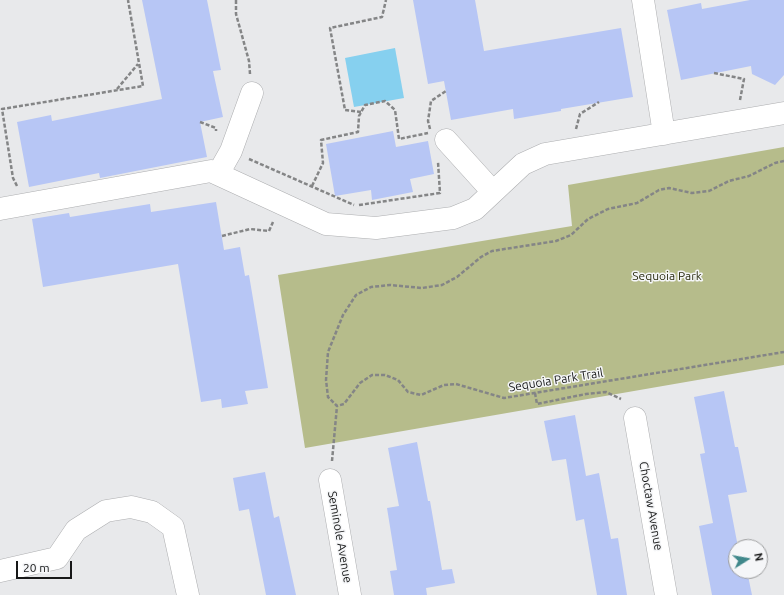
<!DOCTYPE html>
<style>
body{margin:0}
#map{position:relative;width:784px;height:595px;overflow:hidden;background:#e8e9eb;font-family:Ubuntu,sans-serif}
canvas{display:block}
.north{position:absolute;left:728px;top:539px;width:40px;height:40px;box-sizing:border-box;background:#f5f6f8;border:1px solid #9c9d9e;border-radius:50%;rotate:79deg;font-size:11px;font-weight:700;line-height:16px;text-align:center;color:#171818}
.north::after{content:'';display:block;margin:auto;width:14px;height:18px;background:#40888b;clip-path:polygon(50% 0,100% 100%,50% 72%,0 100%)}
.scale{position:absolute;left:16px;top:561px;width:56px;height:18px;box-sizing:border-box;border:2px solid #171818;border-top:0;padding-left:5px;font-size:12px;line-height:14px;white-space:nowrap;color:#171818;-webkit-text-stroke:3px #f5f6f8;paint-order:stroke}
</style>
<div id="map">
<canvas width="784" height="595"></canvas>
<div class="north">N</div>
<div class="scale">20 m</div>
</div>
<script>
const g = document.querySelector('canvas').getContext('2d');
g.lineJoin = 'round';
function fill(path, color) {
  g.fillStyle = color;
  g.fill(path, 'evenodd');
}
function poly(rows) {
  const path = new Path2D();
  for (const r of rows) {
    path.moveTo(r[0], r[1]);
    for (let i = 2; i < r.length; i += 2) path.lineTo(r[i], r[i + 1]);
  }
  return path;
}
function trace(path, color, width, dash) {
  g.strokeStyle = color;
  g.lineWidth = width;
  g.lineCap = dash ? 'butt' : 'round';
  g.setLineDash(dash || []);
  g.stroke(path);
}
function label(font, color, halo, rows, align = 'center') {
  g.font = font + ' Ubuntu,sans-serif';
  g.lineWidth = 3;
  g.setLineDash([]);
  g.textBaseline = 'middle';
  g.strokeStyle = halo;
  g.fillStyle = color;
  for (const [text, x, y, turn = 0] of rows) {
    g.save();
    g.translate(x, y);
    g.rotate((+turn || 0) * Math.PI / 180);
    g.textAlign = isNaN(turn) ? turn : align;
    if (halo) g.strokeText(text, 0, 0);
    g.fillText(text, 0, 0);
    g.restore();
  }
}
fill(poly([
 [784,147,784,365,305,448,278,275,572,226,568,185]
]), '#b6bc8b');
fill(poly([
 [395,48,404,98,354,107,345,58]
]), '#86d0ef');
fill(poly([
 [142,0,207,0,221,70,213,71,223,117,200,122,207,157,100,178,99,173,29,187,17,122,51,115,52,121,162,99],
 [413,0,475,0,484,51,621,28,633,97,561,109,561,111,514,119,513,109,451,120,444,81,428,84],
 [750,0,784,0,784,75,775,85,752,74,751,66,681,80,667,10,701,3,702,9],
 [393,131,396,147,428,141,434,174,410,179,413,192,372,200,371,190,335,196,326,144],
 [216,202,224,250,240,247,245,276,249,275,268,388,245,391,248,404,222,408,221,399,201,402,178,264,43,287,32,219,69,213,70,217,150,204,151,212],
 [724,391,735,447,738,447,747,492,728,495,738,547,736,547,736,571,747,571,752,595,712,595,699,526,713,523,700,454,705,453,694,397],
 [575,415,586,476,599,473,611,539,618,538,627,595,597,595,584,519,576,521,566,459,552,461,544,421],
 [417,442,428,501,430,501,442,570,452,569,455,583,426,588,427,595,394,595,390,571,397,570,387,508,399,506,388,448],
 [265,472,274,518,279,516,296,595,266,595,249,509,239,511,233,478]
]), '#b7c6f5');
const minor = poly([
 [643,0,664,134],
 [446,140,493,192],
 [218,174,231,151,252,93],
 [0,209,211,171,326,224,376,228,453,218,475,209,523,164,545,154,784,113],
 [635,418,666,595],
 [330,480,350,595],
 [0,571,57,558,76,530,106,511,131,507,152,512,173,527,188,595]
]);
trace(minor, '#adaeb0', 23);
trace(poly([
 [236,0,236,14,249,61,250,74],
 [714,73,744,79,740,100],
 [117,89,138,64],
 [361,112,345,110,330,28,382,17,386,0],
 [200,122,216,128,216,131],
 [430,129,428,121,431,101,446,91],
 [576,129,580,114,599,102],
 [249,159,354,205],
 [784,161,775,163,749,176,729,181,709,191,692,193,669,188,659,190,637,203,608,209,588,219,571,235,556,241,492,251,481,257,457,277,442,285,422,288,390,285,371,287,356,295,343,315,328,352,326,380,328,397,337,406,344,404,360,383,372,375,385,375,398,380,408,392,421,395,444,385,456,384,504,398,784,352],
 [17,186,13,178,2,109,143,86,128,0],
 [312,186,323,163,321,140,358,132,359,116,365,105,385,101,395,110,399,139,428,133],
 [359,205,440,193,438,162],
 [222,236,250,229,269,231,273,222],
 [535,393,537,404,586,394,606,392,621,399],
 [332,461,337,406]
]), '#848586', 2.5, [4, 2]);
trace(minor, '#fff', 22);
label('12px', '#292b0e', '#f5f6f8', [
 ["Sequoia Park",667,276]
]);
label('12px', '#171818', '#f5f6f8', [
 ["Sequoia Park Trail",556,380,-9],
 ["Choctaw Avenue",651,506,80],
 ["Seminole Avenue",340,537,80]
]);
</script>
